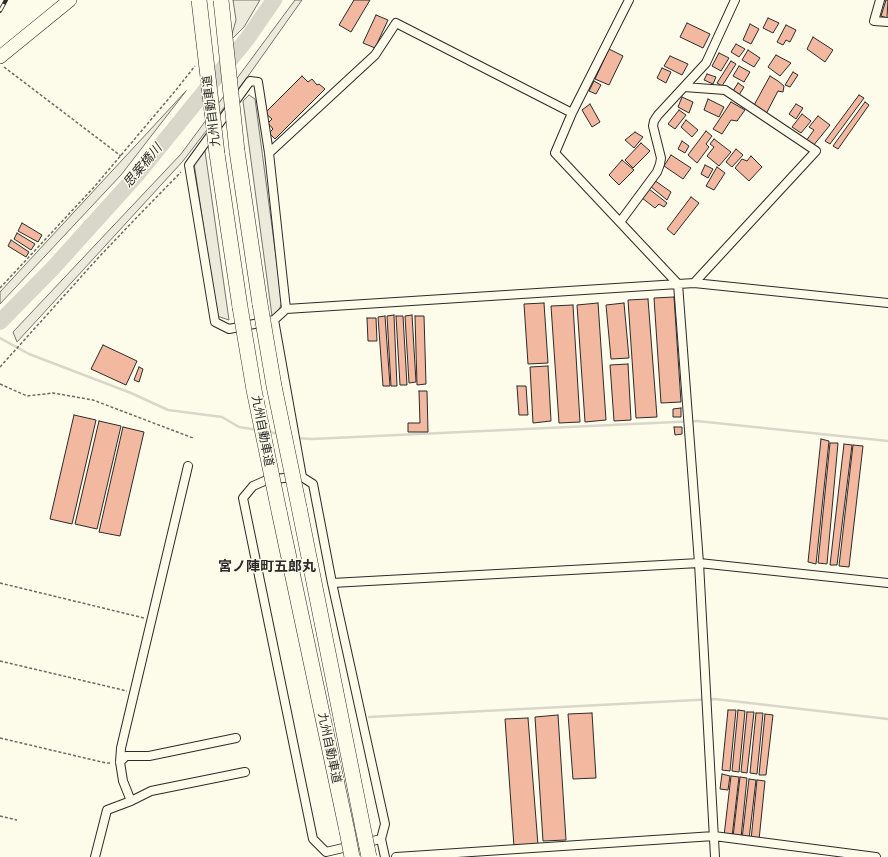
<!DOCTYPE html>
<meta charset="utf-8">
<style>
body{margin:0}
canvas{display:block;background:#fdfbea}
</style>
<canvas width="888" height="857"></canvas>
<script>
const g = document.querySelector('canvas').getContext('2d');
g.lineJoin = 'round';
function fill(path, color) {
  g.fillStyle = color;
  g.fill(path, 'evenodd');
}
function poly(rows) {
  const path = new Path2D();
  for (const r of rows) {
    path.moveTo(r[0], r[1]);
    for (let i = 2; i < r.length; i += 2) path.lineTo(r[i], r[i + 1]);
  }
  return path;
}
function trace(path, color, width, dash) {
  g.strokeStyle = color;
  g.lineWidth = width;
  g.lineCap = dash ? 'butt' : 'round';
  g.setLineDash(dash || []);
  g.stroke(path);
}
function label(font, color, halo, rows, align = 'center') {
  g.font = font + ' Helvetica,"Noto Sans JP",sans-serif';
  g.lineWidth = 3;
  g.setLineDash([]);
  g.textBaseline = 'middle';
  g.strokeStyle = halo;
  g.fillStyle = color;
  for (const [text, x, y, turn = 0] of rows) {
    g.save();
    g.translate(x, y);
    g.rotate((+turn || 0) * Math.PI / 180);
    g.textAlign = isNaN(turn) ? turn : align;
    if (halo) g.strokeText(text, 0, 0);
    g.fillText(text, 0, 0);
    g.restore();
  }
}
const green = poly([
 [233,0,260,0,244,27,230,41,236,20,233,0],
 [295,0,302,0,246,79,183,161,17,342,13,332,181,154,295,0],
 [186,91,121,175,0,304,0,292,186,91],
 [249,95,255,99,282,302,279,310,272,316,243,101,249,95],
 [205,151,229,320,217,316,194,163,205,151]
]);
fill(green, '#ecebdb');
trace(green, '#74746e', 1);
trace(poly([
 [0,338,29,354,131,393,168,410,222,417,239,427,258,430],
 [269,432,279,434],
 [296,438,312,439,697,421,888,441],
 [369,717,715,699,888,719]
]), '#d8d7c9', 2.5);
trace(poly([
 [0,322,53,268,136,176,247,39,274,0]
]), '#d8d7c9', 16);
const building = poly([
 [354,0,370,0,351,32,339,25,354,0],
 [886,0,888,0,887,18,881,16,886,0],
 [376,15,388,20,375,48,363,43,376,15],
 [768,18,779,23,773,33,763,28,768,18],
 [687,23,710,34,703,48,680,37,687,23],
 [750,24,759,29,751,44,743,40,750,24],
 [786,25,796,30,790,42,786,40,783,45,777,42,786,25],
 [813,37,833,50,825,62,807,49,813,37],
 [736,44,745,49,739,57,731,52,736,44],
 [609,49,623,56,609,85,595,79,609,49],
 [748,50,760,58,754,67,742,60,748,50],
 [719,53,729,58,721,71,712,66,719,53],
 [776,55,791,63,780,76,768,67,776,55],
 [670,56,688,64,682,75,664,66,670,56],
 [731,61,736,64,722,86,717,83,731,61],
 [739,66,750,72,744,82,733,76,739,66],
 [662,68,671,72,666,83,657,78,662,68],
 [793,72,798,75,790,87,785,85,793,72],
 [707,74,716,77,713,84,704,80,707,74],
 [302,76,308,82,312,79,317,85,319,84,325,89,275,139,269,133,273,129,268,123,272,119,265,113,302,76],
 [770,76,778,81,784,86,783,92,778,91,766,114,753,107,770,76],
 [594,81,601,85,596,94,589,91,594,81],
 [738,83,744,87,739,95,733,91,738,83],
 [859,95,864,98,830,144,825,141,859,95],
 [682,97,693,102,689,113,678,107,682,97],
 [708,99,724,107,719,117,704,110,708,99],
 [731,102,745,110,737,121,731,120,722,134,713,129,731,102],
 [865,102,869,105,838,149,833,146,865,102],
 [590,104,600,122,592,127,582,110,590,104],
 [796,104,803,108,796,119,789,114,796,104],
 [679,110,686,115,675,129,668,124,679,110],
 [802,114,811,121,801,133,792,127,802,114],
 [818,116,830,125,813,146,806,141,814,130,809,127,818,116],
 [686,120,698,130,692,137,681,127,686,120],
 [706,131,712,136,706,144,709,147,697,163,688,155,706,131],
 [635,132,643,137,634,148,625,140,635,132],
 [714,139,731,152,719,166,707,156,714,147,710,144,714,139],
 [682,141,689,146,685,153,678,149,682,141],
 [641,143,650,151,633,168,625,160,641,143],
 [736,149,743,155,732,167,726,162,736,149],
 [671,155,691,168,683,179,664,166,671,155],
 [751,156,762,167,749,181,735,168,742,159,747,161,751,156],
 [622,160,634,170,619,185,609,175,622,160],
 [705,165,713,169,708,178,701,174,705,165],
 [717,167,725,173,714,190,706,186,717,167],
 [654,180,671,192,667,200,650,186,654,180],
 [649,189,667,203,664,207,659,204,655,208,642,198,649,189],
 [691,197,699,203,674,235,667,229,691,197],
 [22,223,42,235,38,242,18,231,22,223],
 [17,233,35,244,31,250,14,239,17,233],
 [11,240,29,252,26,257,8,246,11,240],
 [674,297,681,402,661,403,654,298,674,297],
 [648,299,657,417,636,418,628,300,648,299],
 [544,303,548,363,528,364,524,304,544,303],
 [598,303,606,420,585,422,577,305,598,303],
 [624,303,629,358,611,359,606,305,624,303],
 [573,305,580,422,559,423,551,306,573,305],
 [394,315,397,386,391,386,387,316,394,315],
 [412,315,416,382,409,383,405,316,412,315],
 [385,316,390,386,383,386,378,317,385,316],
 [396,316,403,316,407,385,400,385,396,316],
 [415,316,424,316,426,384,417,385,415,316],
 [367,318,376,318,377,341,368,341,367,318],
 [103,345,137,361,126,385,91,369,103,345],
 [628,364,631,420,614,421,610,365,628,364],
 [548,366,551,421,533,423,530,367,548,366],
 [139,367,143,369,139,382,134,380,139,367],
 [517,386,526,386,528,415,519,415,517,386],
 [419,391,427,391,428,432,408,432,408,423,420,423,419,391],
 [681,408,681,417,673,417,673,409,681,408],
 [74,415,96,420,72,524,50,519,74,415],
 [99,421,121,426,97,529,75,524,99,421],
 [123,427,144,432,120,536,99,532,123,427],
 [674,427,682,427,682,434,675,435,674,427],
 [821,439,829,441,816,564,808,562,821,439],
 [830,443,838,443,827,564,818,563,830,443],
 [844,444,852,445,837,565,830,565,844,444],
 [853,445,863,446,849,567,839,566,853,445],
 [728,710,736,710,730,771,722,770,728,710],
 [738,710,745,711,739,772,732,771,738,710],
 [747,712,754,712,747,773,741,772,747,712],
 [592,713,596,778,573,779,568,714,592,713],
 [756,713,763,713,757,774,750,773,756,713],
 [765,714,773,715,766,775,759,775,765,714],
 [558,715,566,840,543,841,535,717,558,715],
 [528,718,538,845,514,847,505,719,528,718],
 [722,774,730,776,728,790,720,789,722,774],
 [731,776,739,777,732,837,724,836,731,776],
 [740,777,747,778,741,838,733,837,740,777],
 [749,779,756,780,749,839,742,839,749,779],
 [757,780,765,781,759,840,751,840,757,780]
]);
fill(building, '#f2b8a0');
trace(building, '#2b2b2b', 1);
const minor = poly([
 [629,0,572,113,555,153,678,284,699,563,715,857],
 [880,0,874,21,888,22],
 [684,87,725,90,816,151,694,283],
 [269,153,375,55,396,23,572,113],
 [620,222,657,172,660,164,661,158,653,126,654,121,658,115,706,63,735,0],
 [286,309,694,283,888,303],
 [274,320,229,329,215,322,189,165,250,81,258,82,269,153,286,309,274,320,302,477],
 [188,466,121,748,120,762,123,781,131,801,151,791,245,772],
 [332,583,699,563,888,583],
 [120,762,126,756,149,756,236,738],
 [381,839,326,852,313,839,243,498,253,486,269,479,302,477,313,484,332,583,385,824,381,839,385,857],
 [95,857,107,810,131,801],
 [396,857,714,836,876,857]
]);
const primary = poly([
 [0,57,70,0]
]);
const motorway = poly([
 [237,151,260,304],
 [217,154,240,307],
 [299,507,363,828],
 [279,511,347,831]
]);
trace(minor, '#2b2b2b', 10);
trace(primary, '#2b2b2b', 14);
trace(motorway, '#2b2b2b', 16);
trace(poly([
 [4,67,121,156],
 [0,288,95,186,176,90,195,66],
 [0,367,98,258,140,214,181,172],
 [0,384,27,396,53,393,93,400,193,438],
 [0,583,144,618],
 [0,661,127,691],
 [0,738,106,763,111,763],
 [0,816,17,820]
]), '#6a6964', 1.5, [3, 2]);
trace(minor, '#fdfbea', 8);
trace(primary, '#fdfbea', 13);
trace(motorway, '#fdfbea', 15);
const rail = poly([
 [0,11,6,0]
]);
trace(rail, '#2b2b2b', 4);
trace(rail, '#fdfbea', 2.5, [8]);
const motorwayBridge = poly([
 [199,0,217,154],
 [221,0,237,151],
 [260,304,274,386,299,507],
 [240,307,254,390,279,511],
 [363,828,369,857],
 [347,831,352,857]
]);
trace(motorwayBridge, '#2b2b2b', 16, []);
trace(motorwayBridge, '#fdfbea', 15);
label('12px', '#2b2b2b', '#fdfbea', [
 ["九州自動車道",212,111,-97],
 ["九州自動車道",262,431,79],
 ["九州自動車道",329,748,78]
]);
label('italic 13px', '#2b2b2b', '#fdfbea', [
 ["思案橋川",143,166,-50]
]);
label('bold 14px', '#2b2b2b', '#fdfbea', [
 ["宮ノ陣町五郎丸",267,567]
]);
</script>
